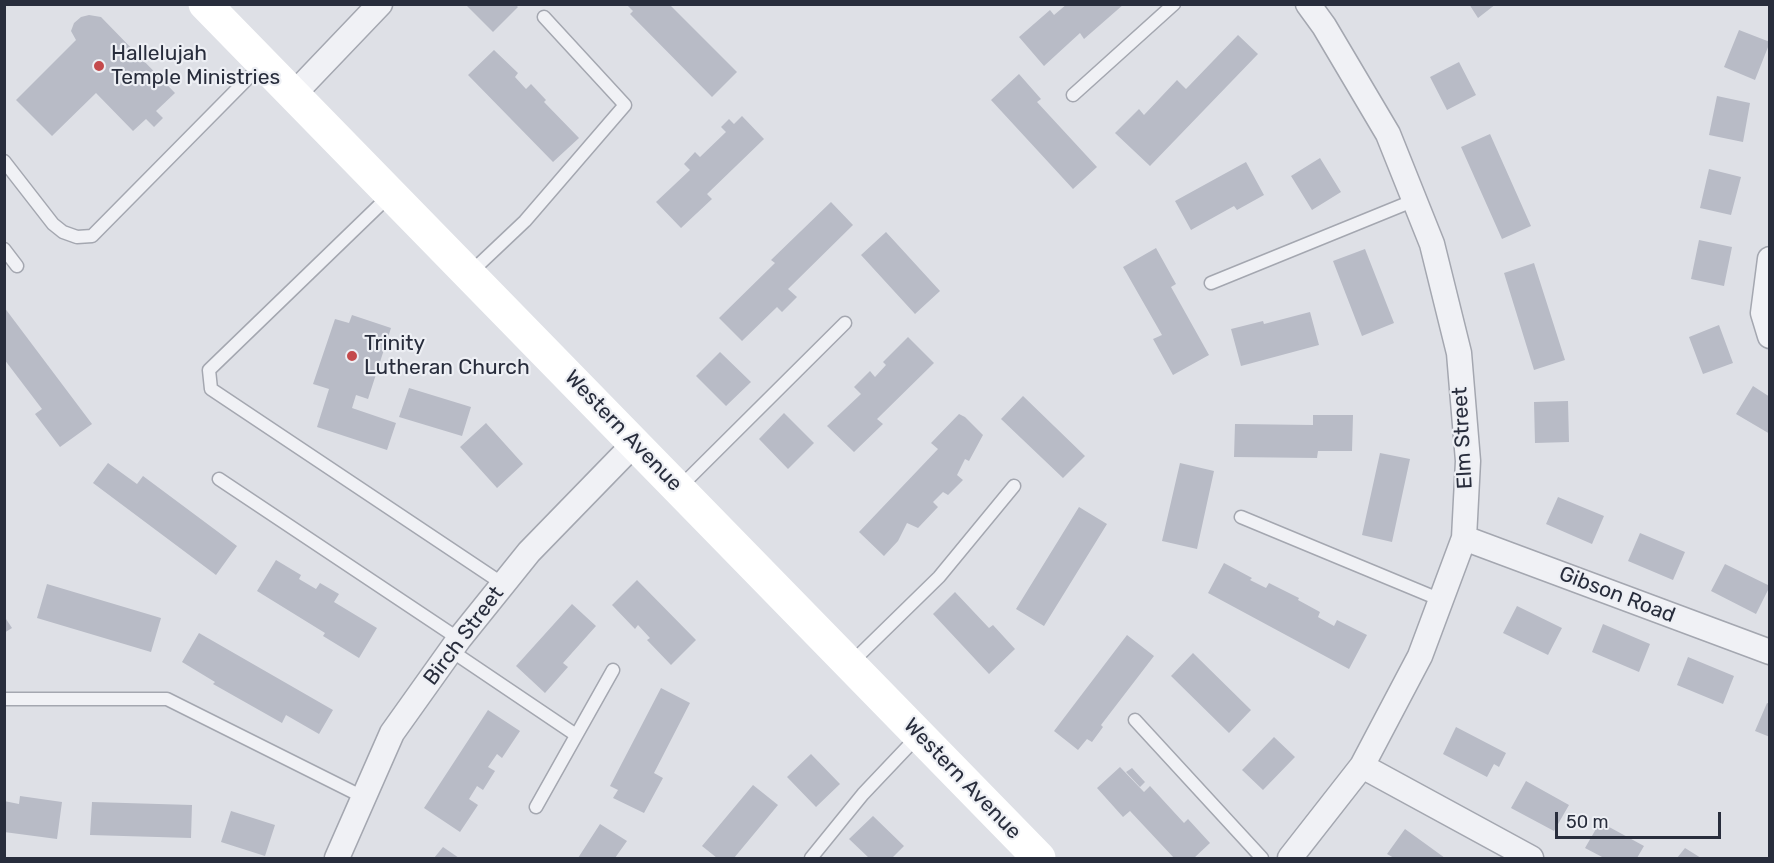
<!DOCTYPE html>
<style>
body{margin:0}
#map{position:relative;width:1774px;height:863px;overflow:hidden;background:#dee0e6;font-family:Rubik,sans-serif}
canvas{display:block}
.frame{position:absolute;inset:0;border:6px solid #282d3c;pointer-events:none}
.scale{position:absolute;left:1555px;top:812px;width:166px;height:27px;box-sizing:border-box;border:3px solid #282d3c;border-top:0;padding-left:8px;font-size:18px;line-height:21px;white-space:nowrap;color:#282d3c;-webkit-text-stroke:4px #edeff4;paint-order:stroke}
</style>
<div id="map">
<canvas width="1774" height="863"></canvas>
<div class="frame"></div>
<div class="scale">50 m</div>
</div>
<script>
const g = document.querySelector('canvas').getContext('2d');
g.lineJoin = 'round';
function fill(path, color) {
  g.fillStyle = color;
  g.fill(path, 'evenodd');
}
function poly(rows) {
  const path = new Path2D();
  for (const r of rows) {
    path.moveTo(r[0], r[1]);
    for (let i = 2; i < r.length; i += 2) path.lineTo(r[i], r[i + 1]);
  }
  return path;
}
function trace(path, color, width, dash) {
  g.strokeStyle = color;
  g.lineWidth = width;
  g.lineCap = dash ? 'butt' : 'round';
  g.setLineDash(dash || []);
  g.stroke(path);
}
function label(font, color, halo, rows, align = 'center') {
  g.font = font + ' Rubik,sans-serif';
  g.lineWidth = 4.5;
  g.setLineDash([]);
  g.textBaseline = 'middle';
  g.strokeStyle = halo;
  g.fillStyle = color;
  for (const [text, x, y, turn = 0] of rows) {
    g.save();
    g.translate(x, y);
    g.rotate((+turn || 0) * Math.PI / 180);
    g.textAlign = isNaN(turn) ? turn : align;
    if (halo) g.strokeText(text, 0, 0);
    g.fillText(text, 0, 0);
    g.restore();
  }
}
fill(poly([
 [468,4,515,4,518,7,493,32,467,6],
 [1067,4,1124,4,1084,39,1080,33,1044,66,1019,37,1050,10,1054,15],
 [1469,4,1496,4,1478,18],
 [627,5,670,5,737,72,712,97,630,14,633,11],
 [89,15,101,17,175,93,156,111,163,118,154,127,146,119,133,131,96,93,52,136,16,100,76,40,71,31,74,23,81,17],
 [1739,30,1770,42,1755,80,1724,67],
 [1238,35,1258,54,1150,166,1115,133,1139,109,1144,115,1177,80,1186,89],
 [494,50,518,73,515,77,526,89,531,84,546,100,544,102,579,138,553,162,468,75],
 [1459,62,1476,95,1447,110,1430,77],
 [1019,74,1041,99,1037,102,1097,167,1073,189,991,100],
 [1717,96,1750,103,1743,142,1709,135],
 [742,116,764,139,707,194,712,199,681,228,656,202,690,170,684,164,695,152,700,157,726,132,721,127,729,119,734,124],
 [1490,134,1531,226,1502,239,1461,147],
 [1320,158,1341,192,1312,210,1291,176],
 [1246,162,1264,195,1237,210,1234,206,1191,230,1175,201],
 [1709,169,1741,177,1731,215,1700,208],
 [831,202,853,225,788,289,797,297,782,312,777,307,742,341,719,318,775,263,771,260],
 [886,232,940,291,915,314,861,255],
 [1699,240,1732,247,1724,286,1691,279],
 [1156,248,1176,284,1171,287,1209,355,1173,375,1153,339,1162,335,1123,267],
 [1365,249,1394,323,1362,336,1333,261],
 [1534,263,1565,360,1534,370,1504,273],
 [4,307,92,424,60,447,35,414,42,409,4,359],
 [1310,312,1319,345,1241,366,1231,329,1263,321,1264,324],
 [352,315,391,328,368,399,356,395,352,408,396,423,387,450,317,427,329,389,313,384,335,319,349,323],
 [1719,325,1733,363,1703,374,1689,337],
 [908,337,934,363,877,419,883,424,854,452,827,426,861,394,854,387,870,371,875,377,886,365,883,362],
 [720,352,751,382,726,406,696,376],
 [1753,386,1770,397,1770,434,1736,414],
 [409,388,471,407,462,436,399,417],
 [1023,396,1085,456,1063,478,1001,419],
 [1568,401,1569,442,1535,443,1534,402],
 [784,413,814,443,788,469,759,439],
 [959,414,965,417,983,435,969,461,965,459,957,475,963,480,948,495,943,492,933,502,938,507,918,528,907,523,898,541,884,556,859,532,938,449,931,443],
 [1313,415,1353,415,1352,451,1318,451,1317,458,1234,457,1235,424,1313,425],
 [486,423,523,464,497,488,460,447],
 [1380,453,1410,459,1392,542,1362,535],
 [108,463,137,484,143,476,237,546,216,575,93,483],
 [1180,463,1214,471,1197,549,1162,541],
 [1558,497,1604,516,1592,544,1546,524],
 [1079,507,1107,524,1044,626,1016,609],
 [1640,533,1685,552,1673,580,1628,561],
 [276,560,301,575,299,579,316,589,320,583,339,594,334,602,377,628,359,658,323,636,325,633,257,591],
 [1224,563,1252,578,1250,580,1266,588,1269,583,1299,598,1298,600,1320,612,1318,617,1334,626,1337,620,1367,635,1349,669,1208,593],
 [1725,564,1770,586,1756,614,1711,591],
 [637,580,696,640,671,665,647,640,650,638,638,625,635,629,612,605],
 [47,584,161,618,151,652,37,618],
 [955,592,989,628,993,625,1015,649,989,674,933,614],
 [572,604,596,626,563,663,568,667,545,693,516,666],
 [1517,606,1562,628,1548,655,1503,633],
 [4,616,12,628,4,633],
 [1603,624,1650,644,1639,672,1592,652],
 [199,633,333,710,319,734,286,715,282,723,213,684,215,682,182,662],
 [1127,635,1154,656,1101,725,1103,727,1092,742,1087,739,1078,750,1054,731],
 [1193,653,1251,710,1229,733,1171,676],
 [1688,657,1734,676,1723,704,1677,685],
 [661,688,690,703,654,773,663,778,644,813,613,798,618,790,610,786],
 [1767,703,1770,704,1770,737,1755,731],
 [488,710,520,731,502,758,497,754,488,767,495,771,483,790,477,786,469,799,478,805,460,832,424,808],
 [1456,727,1506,753,1499,767,1494,764,1487,777,1443,754],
 [1274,737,1295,757,1263,790,1242,770],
 [811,754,840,784,816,807,787,777],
 [1120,767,1144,792,1150,786,1184,823,1188,819,1210,843,1194,858,1174,858,1130,811,1123,817,1097,788],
 [1132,768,1145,782,1140,787,1126,772],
 [1526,781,1569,805,1554,831,1511,808],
 [753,785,778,805,734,858,717,858,702,846],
 [20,796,62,802,57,839,4,832,4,801,19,804],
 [92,802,192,805,191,838,90,835],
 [231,811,275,825,265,856,221,842],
 [873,816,904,846,892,858,869,858,849,839],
 [1600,822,1644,846,1637,858,1604,858,1585,848],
 [600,824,627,841,615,858,578,858],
 [1405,829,1445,858,1394,858,1387,854],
 [443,847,459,858,434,858],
 [1685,848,1701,858,1677,858]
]), '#b8bbc6');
const service = poly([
 [1073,95,1174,4],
 [4,161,53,224,63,232,77,237,92,236,262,64],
 [389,196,209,370,211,389,503,584],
 [4,249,17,266],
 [470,273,525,221,625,105,544,17],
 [1211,283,1415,200],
 [219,479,459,639],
 [680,487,845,323],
 [1241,517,1441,600],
 [450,650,576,735],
 [851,663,939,577,1014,486],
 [4,699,167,699,363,797],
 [1135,720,1262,858],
 [536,807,613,670],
 [811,858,863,794,918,736]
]);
const minor = poly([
 [293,95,380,4],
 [1770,259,1763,313,1770,336],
 [1464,538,1770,652],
 [1362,766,1531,858],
 [337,858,392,733,459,639,529,552,635,443],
 [1290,858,1362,766,1420,656,1464,538,1468,461,1459,353,1432,244,1388,134,1324,26,1308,4]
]);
trace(service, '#a4a7b0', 15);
trace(minor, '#a4a7b0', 27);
trace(service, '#f0f1f5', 12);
trace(minor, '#f0f1f5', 24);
trace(poly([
 [205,4,1039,858]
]), '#fff', 33);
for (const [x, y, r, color] of [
 [99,66,6,"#c44a4c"],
 [352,356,6,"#c44a4c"]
]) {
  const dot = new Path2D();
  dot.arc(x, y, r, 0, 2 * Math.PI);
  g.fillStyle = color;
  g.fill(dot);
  trace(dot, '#edeff4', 2);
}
label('21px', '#282d3c', '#edeff4', [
 ["Hallelujah",111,54],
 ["Temple Ministries",111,78],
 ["Trinity",364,344],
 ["Lutheran Church",364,368]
], 'left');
label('21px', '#282d3c', '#edeff4', [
 ["Western Avenue",623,431,46],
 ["Elm Street",1463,438,-93],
 ["Gibson Road",1617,595,21],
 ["Birch Street",464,636,-53],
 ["Western Avenue",962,779,46]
]);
</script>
